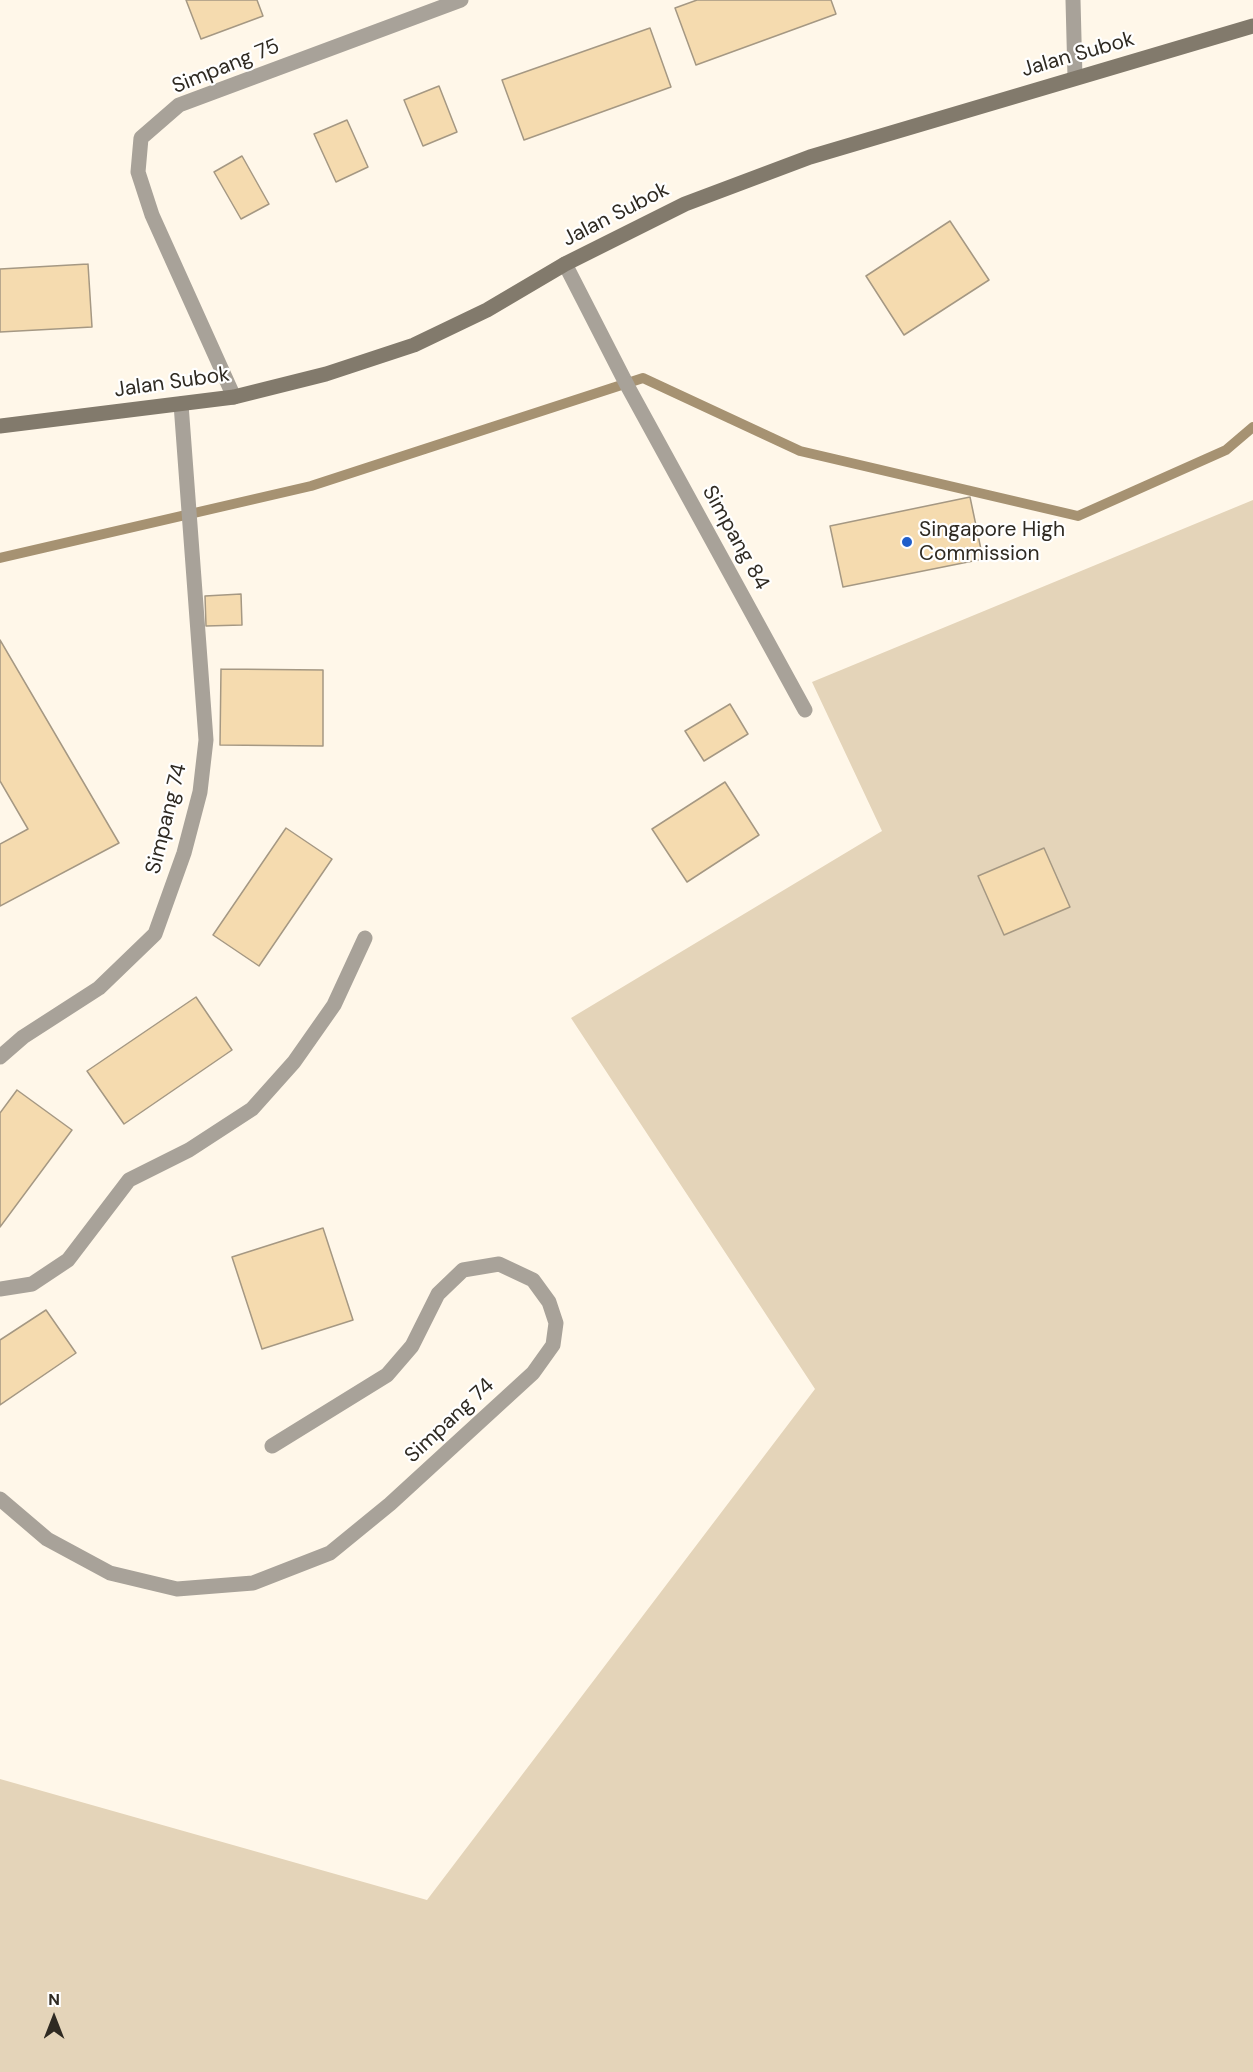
<!DOCTYPE html>
<style>
body{margin:0}
#map{position:relative;width:1253px;height:2072px;overflow:hidden;background:#fff7e9;font-family:"DM Sans",sans-serif}
canvas{display:block}
.north{position:absolute;left:24px;top:1988px;width:60px;height:60px;-webkit-text-stroke:4px #fff;paint-order:stroke;rotate:0deg;font-size:16px;font-weight:700;line-height:24px;text-align:center;color:#2f2a22}
.north::after{content:'';display:block;margin:auto;width:21px;height:27px;background:#2f2a22;clip-path:polygon(50% 0,100% 100%,50% 72%,0 100%)}
</style>
<div id="map">
<canvas width="1253" height="2072"></canvas>
<div class="north">N</div>
</div>
<script>
const g = document.querySelector('canvas').getContext('2d');
g.lineJoin = 'round';
function fill(path, color) {
  g.fillStyle = color;
  g.fill(path, 'evenodd');
}
function poly(rows) {
  const path = new Path2D();
  for (const r of rows) {
    path.moveTo(r[0], r[1]);
    for (let i = 2; i < r.length; i += 2) path.lineTo(r[i], r[i + 1]);
  }
  return path;
}
function trace(path, color, width, dash) {
  g.strokeStyle = color;
  g.lineWidth = width;
  g.lineCap = dash ? 'butt' : 'round';
  g.setLineDash(dash || []);
  g.stroke(path);
}
function label(font, color, halo, rows, align = 'center') {
  g.font = font + ' "DM Sans",sans-serif';
  g.lineWidth = 4.5;
  g.setLineDash([]);
  g.textBaseline = 'middle';
  g.strokeStyle = halo;
  g.fillStyle = color;
  for (const [text, x, y, turn = 0] of rows) {
    g.save();
    g.translate(x, y);
    g.rotate((+turn || 0) * Math.PI / 180);
    g.textAlign = isNaN(turn) ? turn : align;
    if (halo) g.strokeText(text, 0, 0);
    g.fillText(text, 0, 0);
    g.restore();
  }
}
fill(poly([
 [1253,500,1253,2072,0,2072,0,1779,427,1900,815,1389,571,1018,882,831,812,682]
]), '#e4d4b9');
trace(poly([
 [0,558,311,486,643,378,800,451,1078,516,1226,450,1253,427]
]), '#a69272', 10);
const building = poly([
 [186,0,257,0,263,16,201,39,186,0],
 [697,0,831,0,836,14,696,65,675,8,697,0],
 [650,28,671,87,524,140,502,80,650,28],
 [439,86,457,132,423,146,404,100,439,86],
 [347,120,368,167,336,182,314,134,347,120],
 [242,156,269,204,241,219,214,172,242,156],
 [950,221,989,280,904,335,866,276,950,221],
 [88,264,92,327,0,332,0,269,88,264],
 [970,497,983,559,843,587,830,526,970,497],
 [241,594,242,625,206,626,205,596,241,594],
 [0,640,119,843,0,906,0,844,28,829,0,781,0,640],
 [221,669,323,670,323,746,220,745,221,669],
 [730,704,748,734,704,761,685,731,730,704],
 [725,782,759,835,687,882,652,829,725,782],
 [286,828,332,859,259,966,213,935,286,828],
 [1044,848,1070,907,1004,935,978,876,1044,848],
 [196,997,232,1050,124,1124,87,1071,196,997],
 [17,1090,72,1130,0,1227,0,1113,17,1090],
 [323,1228,353,1320,262,1349,232,1257,323,1228],
 [46,1310,76,1353,0,1405,0,1340,46,1310]
]);
fill(building, '#f5dbaf');
trace(building, '#a59883', 1.5);
trace(poly([
 [1073,0,1075,77],
 [565,264,628,387,805,710],
 [234,397,152,215,138,172,141,138,179,105,461,0],
 [0,1057,23,1037,99,988,155,934,184,853,200,792,206,740,181,404],
 [0,1289,32,1284,68,1260,129,1180,189,1150,252,1109,294,1062,334,1005,365,938],
 [0,1499,47,1539,110,1573,177,1589,253,1583,330,1553,390,1504,533,1373,553,1345,556,1323,549,1302,533,1280,499,1264,463,1270,438,1294,412,1346,387,1375,272,1446]
]), '#a8a299', 15);
trace(poly([
 [0,426,234,397,326,374,414,345,487,310,565,264,685,204,810,157,1253,26]
]), '#827a6c', 15);
for (const [x, y, r, color] of [
 [907,542,6,"#205eca"]
]) {
  const dot = new Path2D();
  dot.arc(x, y, r, 0, 2 * Math.PI);
  g.fillStyle = color;
  g.fill(dot);
  trace(dot, '#fff', 2);
}
label('21px', '#2f2a22', '#fff', [
 ["Jalan Subok",1078,55,-16],
 ["Simpang 75",226,67,-22],
 ["Jalan Subok",616,215,-27],
 ["Jalan Subok",172,383,-8],
 ["Simpang 84",735,538,61],
 ["Simpang 74",167,819,-76],
 ["Simpang 74",450,1421,-43]
]);
label('21px', '#2f2a22', '#fff', [
 ["Singapore High",919,530],
 ["Commission",919,554]
], 'left');
</script>
